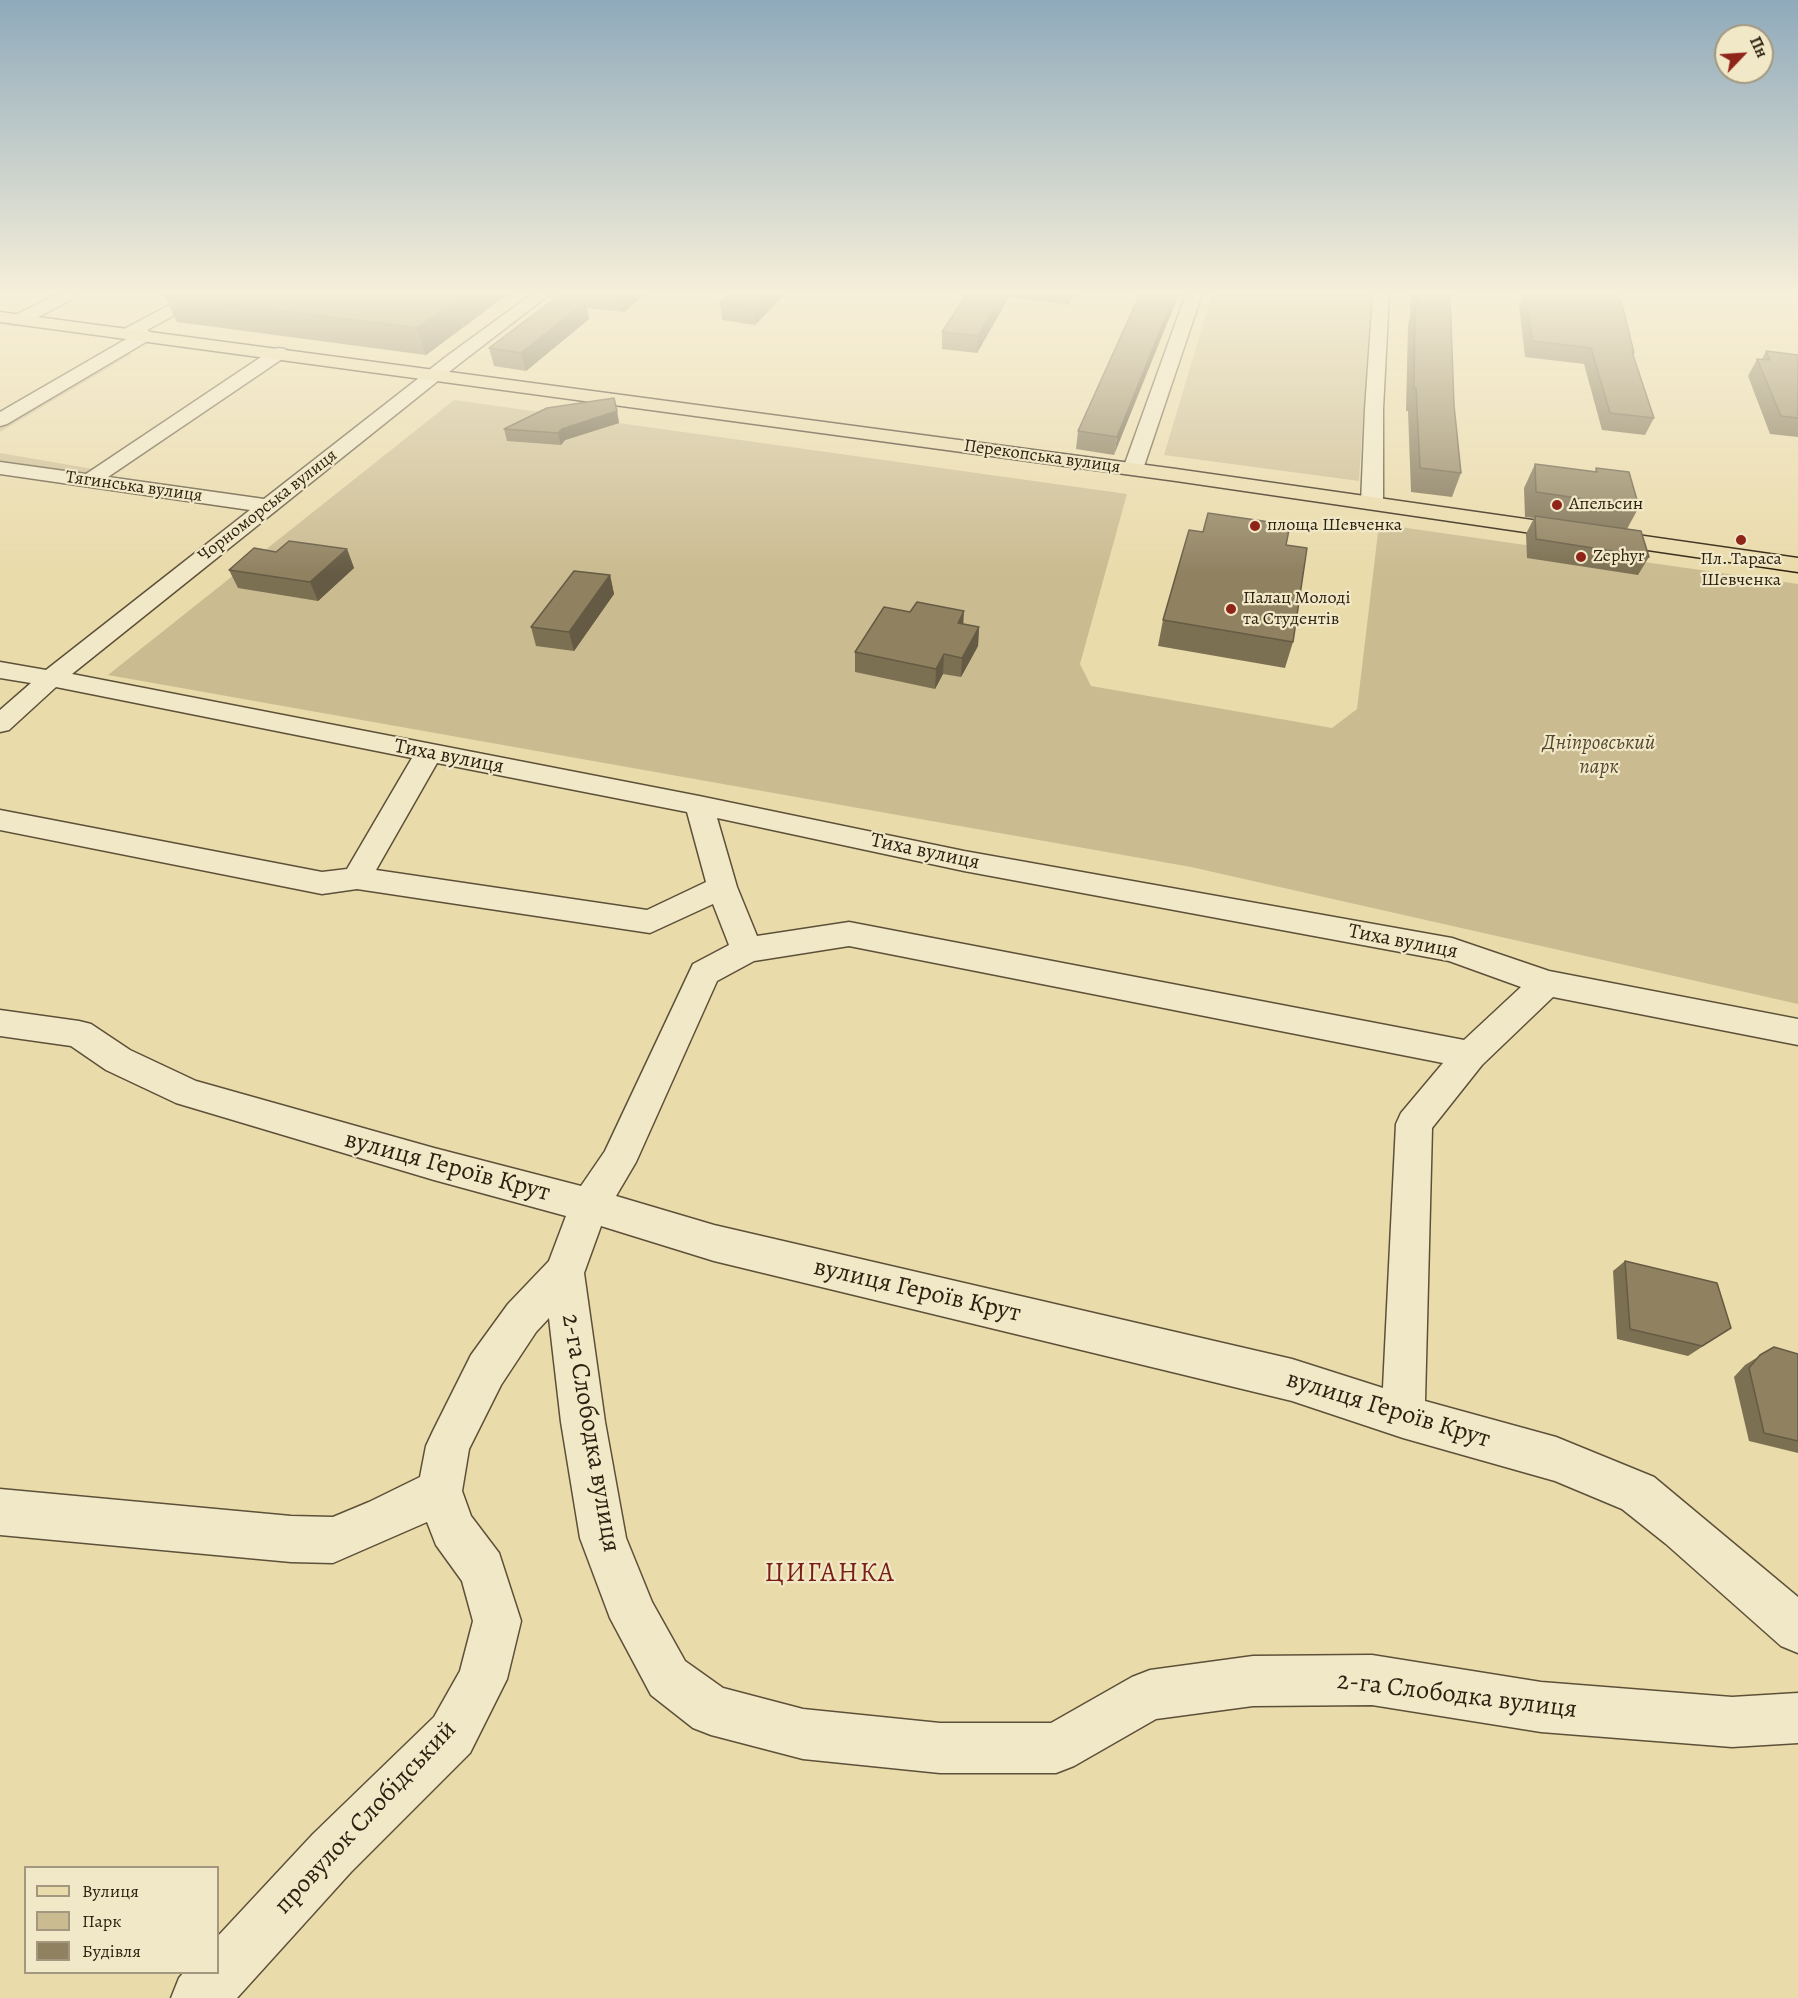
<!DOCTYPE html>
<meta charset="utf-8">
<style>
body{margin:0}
#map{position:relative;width:1798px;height:1998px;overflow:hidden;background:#eadbab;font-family:Alegreya,serif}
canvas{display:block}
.legend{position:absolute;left:24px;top:1866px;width:195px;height:108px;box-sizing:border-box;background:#f1e8c8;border:2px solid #a3987f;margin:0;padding:8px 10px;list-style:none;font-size:18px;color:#2e2111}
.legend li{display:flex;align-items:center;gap:12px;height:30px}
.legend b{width:30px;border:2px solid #a3987f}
.north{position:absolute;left:1714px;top:24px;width:60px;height:60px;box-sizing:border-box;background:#f1e8c8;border:2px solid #a3987f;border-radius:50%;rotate:65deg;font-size:16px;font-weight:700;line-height:24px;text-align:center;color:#2e2111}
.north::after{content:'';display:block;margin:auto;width:21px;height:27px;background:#8f2418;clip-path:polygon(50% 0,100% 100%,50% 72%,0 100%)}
</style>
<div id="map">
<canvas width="1798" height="1998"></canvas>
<ul class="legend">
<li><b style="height:8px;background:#eadbab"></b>Вулиця</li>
<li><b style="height:16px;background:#cabb91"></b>Парк</li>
<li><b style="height:16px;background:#908261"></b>Будівля</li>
</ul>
<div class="north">Пн</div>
</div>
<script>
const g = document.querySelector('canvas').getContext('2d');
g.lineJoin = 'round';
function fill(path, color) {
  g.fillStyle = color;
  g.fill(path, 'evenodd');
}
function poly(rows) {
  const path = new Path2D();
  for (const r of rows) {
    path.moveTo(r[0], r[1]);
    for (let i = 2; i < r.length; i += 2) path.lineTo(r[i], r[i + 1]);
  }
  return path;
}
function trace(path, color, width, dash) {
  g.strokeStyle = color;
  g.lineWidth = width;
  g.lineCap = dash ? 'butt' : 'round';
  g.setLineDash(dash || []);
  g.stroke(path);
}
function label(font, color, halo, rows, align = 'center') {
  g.font = font + ' Alegreya,serif';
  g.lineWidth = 4.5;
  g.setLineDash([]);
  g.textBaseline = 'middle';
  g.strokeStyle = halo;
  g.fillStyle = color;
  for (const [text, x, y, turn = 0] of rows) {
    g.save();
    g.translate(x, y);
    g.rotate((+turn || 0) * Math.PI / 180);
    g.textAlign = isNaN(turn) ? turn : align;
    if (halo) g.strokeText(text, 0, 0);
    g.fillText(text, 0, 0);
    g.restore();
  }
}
fill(poly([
 [1212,294,1371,294,1359,481,1164,455],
 [121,352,132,354,0,432,0,424],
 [454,400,1127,494,1080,664,1091,686,1332,728,1357,709,1379,524,1798,584,1798,1004,1191,867,108,675],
 [0,453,93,469,82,477,0,464]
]), '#cabb91');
const minor = poly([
 [58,294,78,294,76,297,25,324,13,324,11,320,13,316,58,294],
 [197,294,222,294,220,297,195,304,147,330,154,335,151,339,7,424,0,426,0,412,128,338,121,333,124,329,183,298,197,294],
 [532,294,550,294,459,364,72,674,699,796,964,851,1452,938,1549,971,1798,1019,1798,1045,1553,997,1482,1065,1432,1128,1425,1401,1556,1437,1654,1477,1798,1597,1798,1653,1781,1646,1666,1544,1622,1509,1555,1481,1403,1438,1292,1401,714,1261,601,1226,584,1273,605,1422,626,1538,652,1602,685,1661,723,1688,803,1709,940,1723,1051,1723,1132,1677,1150,1670,1253,1656,1372,1655,1541,1682,1732,1697,1798,1693,1798,1743,1732,1747,1541,1732,1372,1705,1253,1706,1156,1719,1074,1766,1056,1773,940,1773,803,1759,711,1735,693,1728,651,1695,610,1618,580,1538,561,1422,549,1318,536,1332,501,1385,469,1449,462,1491,471,1516,499,1553,521,1621,507,1679,470,1753,351,1872,237,1998,171,1998,179,1978,184,1972,218,1972,218,1936,313,1834,434,1717,460,1671,473,1621,462,1581,436,1545,427,1522,333,1563,291,1562,0,1535,0,1489,291,1516,333,1517,369,1502,420,1477,426,1446,433,1431,471,1355,508,1304,549,1261,566,1216,434,1180,176,1103,106,1070,71,1046,0,1036,0,1010,79,1021,91,1024,130,1050,196,1081,434,1148,581,1186,605,1151,693,964,729,945,713,904,650,933,357,889,322,894,0,830,0,810,322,872,347,869,412,758,56,687,9,730,0,732,0,710,31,683,0,678,0,662,46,670,250,510,0,474,0,462,86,474,273,349,279,348,285,349,288,353,285,357,108,477,264,499,447,356,532,294],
 [437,763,687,812,706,882,647,910,376,870,437,763],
 [717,818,964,871,1449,961,1521,987,1464,1040,849,922,757,936,737,887,717,818],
 [849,946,1443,1063,1401,1113,1396,1124,1383,1388,1292,1359,714,1225,616,1196,636,1162,717,981,754,961,849,946],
 [1186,294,1202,294,1143,469,1140,473,1126,473,1123,469,1186,294],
 [1373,294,1389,294,1383,409,1383,503,1379,507,1372,509,1365,507,1361,503,1365,409,1373,294]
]);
const major = poly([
 [0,312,1176,469,1798,558,1798,572,1176,481,0,322,0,312]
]);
trace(minor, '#5d5038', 3);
trace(major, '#2e2111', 3);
fill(minor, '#f1e8c8');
fill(major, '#eadbab');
fill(poly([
 [508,294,426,355,177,322,165,296],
 [561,294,645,294,624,312,587,308,589,319,526,371,494,366,489,348],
 [785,294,755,325,722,320,720,303],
 [972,294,1075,294,1068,305,1009,297,977,353,942,349,942,332],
 [1140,294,1114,455,1076,449,1078,431],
 [1410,294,1452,294,1450,298,1454,405,1461,473,1452,497,1411,492,1408,411,1406,411,1408,325,1410,317],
 [1524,294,1559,294,1573,295,1573,294,1617,294,1634,353,1633,355,1654,418,1645,435,1602,430,1584,364,1525,357,1519,305],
 [1766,351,1798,355,1798,437,1770,434,1748,376,1757,359,1762,359],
 [617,411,619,423,565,440,561,445,507,441,504,429],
 [1535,464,1595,472,1596,468,1639,507,1627,529,1649,557,1638,575,1527,558,1526,534,1534,518,1525,517,1524,488],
 [1286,545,1293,642,1285,668,1158,646,1163,620],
 [347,549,354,568,318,601,238,588,229,570,276,552],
 [610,575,614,594,574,651,536,646,531,627],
 [964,624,979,627,978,646,961,677,943,674,935,689,855,672,855,652],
 [1625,1261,1731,1328,1688,1356,1617,1339,1613,1271],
 [1774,1347,1798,1354,1798,1453,1749,1441,1734,1377,1745,1365]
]), '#7c7053');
fill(poly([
 [466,294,508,294,426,355,417,328],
 [622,294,645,294,624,312,621,295],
 [767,294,785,294,755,325,754,307],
 [1003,294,1010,294,1009,297,977,353,978,336],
 [1069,294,1075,294,1068,305],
 [1175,294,1179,294,1114,455,1117,437],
 [585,302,589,319,526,371,521,353],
 [617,411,619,423,565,440,561,445,558,433,562,429],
 [347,549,354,568,318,601,310,582],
 [610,575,614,594,574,651,569,632],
 [964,611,963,630,958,623],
 [979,627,978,646,961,677,962,658],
 [944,654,943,674,935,689,936,669]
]), '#655b44');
const building = poly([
 [170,294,466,294,417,328,165,296,170,294],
 [561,294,579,294,585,302,521,353,489,348,561,294],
 [730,294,767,294,754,307,720,303,730,294],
 [972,294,1003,294,978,336,942,332,966,295,970,296,972,294],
 [1140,294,1175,294,1117,437,1078,431,1140,294],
 [1417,294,1450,294,1454,405,1461,473,1420,468,1416,388,1414,388,1415,303,1417,304,1417,294],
 [1526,294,1559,294,1583,296,1583,294,1617,294,1619,300,1621,300,1634,353,1632,352,1654,418,1610,413,1591,348,1532,341,1526,294],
 [1766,351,1798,355,1798,418,1781,416,1757,359,1770,360,1766,351],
 [614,398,617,411,562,429,558,433,504,429,547,408,614,398],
 [1535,464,1597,472,1596,468,1629,472,1639,507,1536,492,1535,464],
 [1208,513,1290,525,1286,545,1307,548,1293,642,1163,620,1189,530,1203,532,1208,513],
 [1535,516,1641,531,1649,557,1536,539,1535,516],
 [289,541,347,549,310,582,229,570,254,548,276,552,289,541],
 [574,571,610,575,569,632,531,627,574,571],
 [917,602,964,611,958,623,979,627,962,658,944,654,936,669,855,652,884,607,910,612,917,602],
 [1625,1261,1717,1283,1731,1328,1702,1346,1630,1329,1625,1261],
 [1774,1347,1798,1354,1798,1441,1764,1433,1749,1368,1760,1355,1774,1347]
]);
fill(building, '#908261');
trace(building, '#655b44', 1.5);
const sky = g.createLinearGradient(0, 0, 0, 573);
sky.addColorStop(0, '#8faabb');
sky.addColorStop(0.51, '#f6efd9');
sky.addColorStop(1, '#f6efd900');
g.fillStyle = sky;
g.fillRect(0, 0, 1798, 573);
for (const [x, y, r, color] of [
 [1557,505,6,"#8f2418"],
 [1255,526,6,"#8f2418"],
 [1741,540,6,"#8f2418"],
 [1581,557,6,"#8f2418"],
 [1231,609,6,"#8f2418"]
]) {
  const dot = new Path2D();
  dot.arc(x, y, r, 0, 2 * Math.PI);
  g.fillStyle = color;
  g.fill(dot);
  trace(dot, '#f1e8c8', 2);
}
label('18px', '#2e2111', '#f1e8c8', [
 ["Перекопська вулиця",1042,457,8],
 ["Тягинська вулиця",134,487,8],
 ["Чорноморська вулиця",268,506,-38]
]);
label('18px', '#2e2111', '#f1e8c8', [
 ["Апельсин",1569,505],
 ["площа Шевченка",1267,526],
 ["Zephyr",1593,557],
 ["Пл. Тараса",1741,560,"center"],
 ["Шевченка",1741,581,"center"],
 ["Палац Молоді",1243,599],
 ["та Студентів",1243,620]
], 'left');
label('italic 21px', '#554831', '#f1e8c8', [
 ["Дніпровський",1599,744],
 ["парк",1599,768]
]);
label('21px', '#2e2111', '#f1e8c8', [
 ["Тиха вулиця",449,757,11],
 ["Тиха вулиця",925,852,12],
 ["Тиха вулиця",1403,942,11]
]);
label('26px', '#2e2111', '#f1e8c8', [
 ["вулиця Героїв Крут",447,1167,15],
 ["вулиця Героїв Крут",917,1291,13],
 ["вулиця Героїв Крут",1388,1410,17],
 ["2-га Слободка вулиця",590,1433,80],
 ["2-га Слободка вулиця",1457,1696,7],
 ["провулок Слобідський",366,1818,-47]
]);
g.letterSpacing = '1.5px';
label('27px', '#7a1f14', '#f1e8c8', [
 ["ЦИГАНКА",830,1574]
]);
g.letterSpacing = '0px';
</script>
